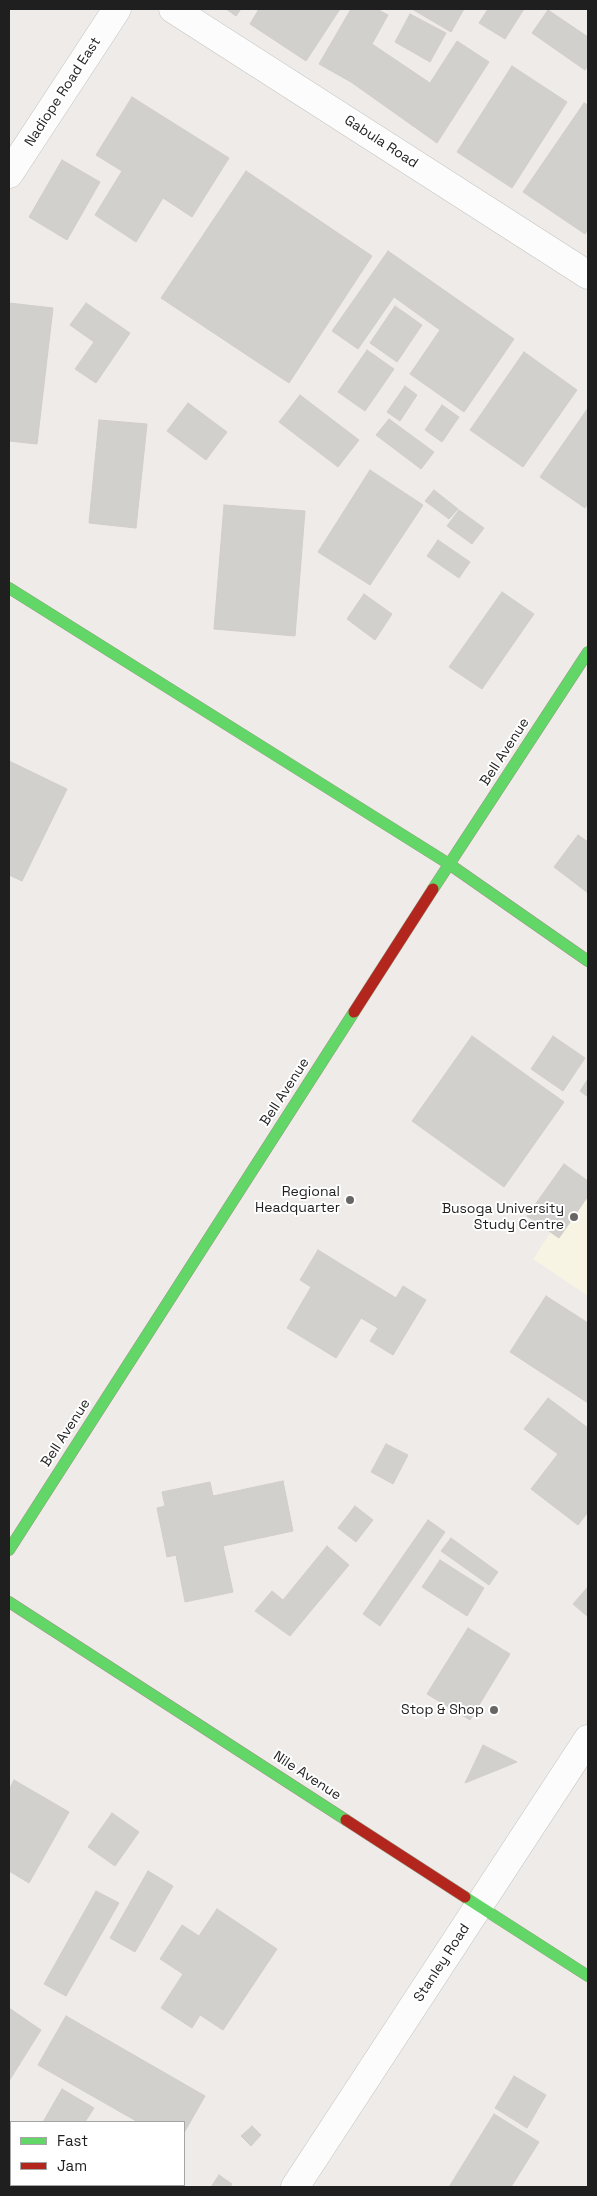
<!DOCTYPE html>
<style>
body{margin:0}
#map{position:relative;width:597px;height:2196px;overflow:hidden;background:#eeebe8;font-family:"Space Grotesk",sans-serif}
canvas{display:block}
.frame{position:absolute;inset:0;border:10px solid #1f1f1f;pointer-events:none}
.legend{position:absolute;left:10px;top:2121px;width:175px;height:65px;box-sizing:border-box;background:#fff;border:1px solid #a5a5a5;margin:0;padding:6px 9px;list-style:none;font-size:15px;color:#1f1f1f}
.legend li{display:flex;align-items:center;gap:10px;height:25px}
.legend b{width:25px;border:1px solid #a5a5a5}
</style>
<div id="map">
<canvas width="597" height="2196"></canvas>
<div class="frame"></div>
<ul class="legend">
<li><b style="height:6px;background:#63d668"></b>Fast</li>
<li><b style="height:6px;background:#b3261e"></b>Jam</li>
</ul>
</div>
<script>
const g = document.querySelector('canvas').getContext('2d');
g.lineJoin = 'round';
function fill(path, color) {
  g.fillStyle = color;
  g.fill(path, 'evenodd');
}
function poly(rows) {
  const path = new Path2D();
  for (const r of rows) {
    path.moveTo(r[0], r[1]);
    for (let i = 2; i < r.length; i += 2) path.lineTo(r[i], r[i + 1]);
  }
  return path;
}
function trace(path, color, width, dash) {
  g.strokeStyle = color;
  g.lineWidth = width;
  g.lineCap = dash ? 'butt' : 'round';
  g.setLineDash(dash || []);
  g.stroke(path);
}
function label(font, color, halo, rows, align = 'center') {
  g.font = font + ' "Space Grotesk",sans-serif';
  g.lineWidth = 4;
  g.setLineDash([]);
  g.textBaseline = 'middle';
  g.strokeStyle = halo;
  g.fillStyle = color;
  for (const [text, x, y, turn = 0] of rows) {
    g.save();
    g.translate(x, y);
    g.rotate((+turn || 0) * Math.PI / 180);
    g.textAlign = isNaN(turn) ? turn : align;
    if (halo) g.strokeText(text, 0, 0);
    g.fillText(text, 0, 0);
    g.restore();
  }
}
fill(poly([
 [588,1175,588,1296,533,1259]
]), '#f7f4e4');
const building = poly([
 [226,9,241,9,236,16,226,9],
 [259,9,340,9,306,61,250,24,259,9],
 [351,9,377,9,388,15,372,44,430,83,457,41,489,62,437,143,351,82,319,64,351,9],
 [412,9,464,9,451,32,412,9],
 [488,9,524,9,505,39,479,23,488,9],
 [548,10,588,37,588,65,585,70,532,33,548,10],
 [410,14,446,33,430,62,395,42,410,14],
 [512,66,567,102,512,188,457,152,512,66],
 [132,97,229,158,192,217,163,198,136,242,95,215,122,171,96,155,132,97],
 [584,103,588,105,588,229,585,234,523,192,584,103],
 [62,160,100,182,67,240,29,217,62,160],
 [246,171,372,256,289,383,161,298,246,171],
 [388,251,514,339,464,412,410,374,440,330,394,297,358,349,332,331,388,251],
 [9,303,53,308,37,444,9,441,9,303],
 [86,303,130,333,96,383,75,369,94,342,70,325,86,303],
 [395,306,422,325,397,362,370,343,395,306],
 [367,350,394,369,365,411,338,392,367,350],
 [524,352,577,390,523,467,470,430,524,352],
 [405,386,417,395,400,421,387,412,405,386],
 [300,395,359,440,338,467,279,422,300,395],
 [188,403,227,432,206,460,167,431,188,403],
 [442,405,459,417,442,442,425,430,442,405],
 [588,408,588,503,585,508,540,477,588,408],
 [389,419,434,452,421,469,376,435,389,419],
 [99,420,147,424,136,528,89,523,99,420],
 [370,470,423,505,370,585,318,552,370,470],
 [434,490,458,509,449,519,425,501,434,490],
 [224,505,305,511,295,636,214,629,224,505],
 [459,510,484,528,472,544,447,526,459,510],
 [438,540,470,562,459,578,427,556,438,540],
 [502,592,534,614,482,689,449,667,502,592],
 [364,594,392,614,375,640,347,619,364,594],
 [9,761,67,789,22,881,9,875,9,761],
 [578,835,588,842,588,893,554,867,578,835],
 [472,1036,564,1102,504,1187,412,1121,472,1036],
 [553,1036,585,1058,563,1091,531,1069,553,1036],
 [588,1079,588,1097,580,1091,588,1079],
 [564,1164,588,1181,588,1196,559,1238,527,1216,564,1164],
 [318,1250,396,1298,403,1286,426,1300,393,1355,370,1341,378,1328,361,1318,336,1358,287,1328,311,1287,300,1280,318,1250],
 [546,1296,588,1323,588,1403,510,1352,546,1296],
 [548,1398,588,1428,588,1512,578,1525,531,1489,558,1454,524,1429,548,1398],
 [386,1444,408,1455,393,1484,371,1472,386,1444],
 [283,1481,293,1531,223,1546,233,1592,185,1602,176,1555,167,1557,157,1508,165,1506,162,1492,210,1482,213,1496,283,1481],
 [355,1506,373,1520,356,1542,338,1528,355,1506],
 [428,1520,445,1532,380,1626,363,1614,428,1520],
 [451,1538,498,1572,489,1585,441,1551,451,1538],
 [327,1546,349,1565,290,1636,255,1611,272,1591,283,1600,327,1546],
 [440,1560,484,1588,467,1616,422,1587,440,1560],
 [587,1588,588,1590,588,1614,587,1616,573,1604,587,1588],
 [468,1628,510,1654,470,1720,427,1694,468,1628],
 [483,1745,517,1762,465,1783,483,1745],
 [14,1780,69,1812,29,1883,9,1871,9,1790,14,1780],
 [112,1813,139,1832,115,1866,88,1847,112,1813],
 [148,1871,173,1886,135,1952,110,1938,148,1871],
 [96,1891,119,1903,66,1996,44,1984,96,1891],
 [217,1909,277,1949,223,2030,200,2015,192,2028,161,2008,183,1974,160,1959,182,1925,199,1936,217,1909],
 [9,2008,41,2030,9,2081,9,2008],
 [66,2016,205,2096,184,2133,184,2122,138,2122,38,2065,66,2016],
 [514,2076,546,2095,527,2128,495,2108,514,2076],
 [62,2089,94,2108,85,2122,43,2122,62,2089],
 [494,2114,539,2142,511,2187,449,2187,494,2114],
 [252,2126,261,2135,251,2146,241,2136,252,2126],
 [219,2175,232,2184,230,2187,211,2187,219,2175],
 [53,2185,134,2185,133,2187,52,2187,53,2185]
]);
fill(building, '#d2d0cd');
trace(building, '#d1cdca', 1);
const street = poly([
 [173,9,588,275],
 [9,174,117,9],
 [295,2187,588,1739]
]);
const fast = poly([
 [9,588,449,864,588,961],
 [433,889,588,652],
 [9,1550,354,1012],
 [9,1602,346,1820],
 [465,1897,588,1976]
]);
const jam = poly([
 [354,1012,433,889],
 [346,1820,465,1897]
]);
trace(street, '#c5c3c2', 29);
trace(fast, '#989681', 12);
trace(jam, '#989681', 12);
trace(street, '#fcfcfc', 28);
trace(fast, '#63d668', 11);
trace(jam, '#b3261e', 11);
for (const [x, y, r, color] of [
 [350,1200,5,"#676665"],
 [574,1217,5,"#676665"],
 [494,1710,5,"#676665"]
]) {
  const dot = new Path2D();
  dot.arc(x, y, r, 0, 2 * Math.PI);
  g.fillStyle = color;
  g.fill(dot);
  trace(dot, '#fff', 2);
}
label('14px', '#1f1f1f', '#fff', [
 ["Nadiope Road East",63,92,-57],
 ["Gabula Road",381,142,33],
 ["Bell Avenue",505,752,-57],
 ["Bell Avenue",285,1092,-57],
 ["Bell Avenue",66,1433,-57],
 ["Nile Avenue",307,1776,33],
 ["Stanley Road",442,1963,-57]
]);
label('14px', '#1f1f1f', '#fff', [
 ["Regional",340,1192],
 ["Headquarter",340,1208],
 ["Busoga University",564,1209],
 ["Study Centre",564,1225],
 ["Stop & Shop",484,1710]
], 'right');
</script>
